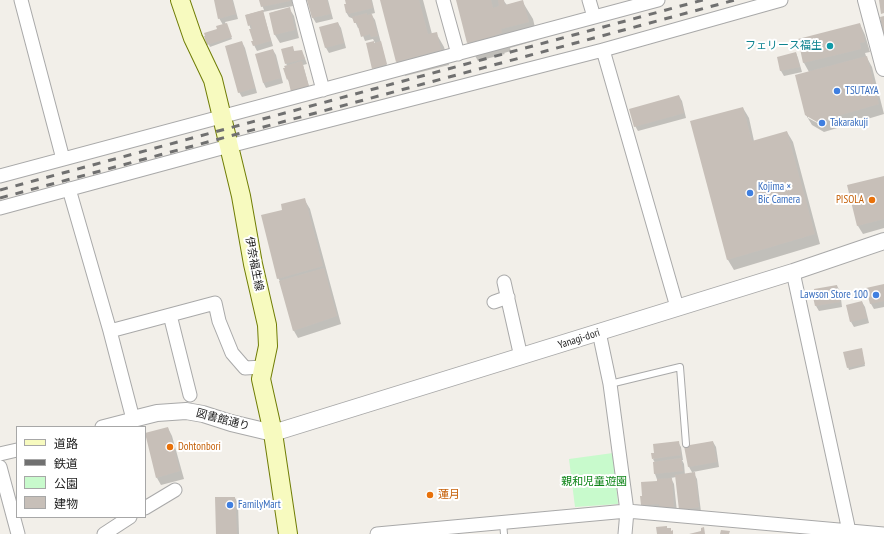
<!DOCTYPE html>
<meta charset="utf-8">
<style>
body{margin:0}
#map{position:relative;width:884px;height:534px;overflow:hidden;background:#f2efe9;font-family:"PT Sans Narrow","Noto Sans JP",sans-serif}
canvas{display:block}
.legend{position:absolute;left:16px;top:426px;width:130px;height:92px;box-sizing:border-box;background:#fff;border:1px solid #a7a7a7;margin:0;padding:5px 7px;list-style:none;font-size:12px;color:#222}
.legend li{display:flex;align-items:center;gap:8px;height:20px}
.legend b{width:20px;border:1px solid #a7a7a7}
</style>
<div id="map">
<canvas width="884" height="534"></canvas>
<ul class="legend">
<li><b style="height:5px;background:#f7fabf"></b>道路</li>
<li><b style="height:5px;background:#707070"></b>鉄道</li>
<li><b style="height:11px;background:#c8facc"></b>公園</li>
<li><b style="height:11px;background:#c7bfb8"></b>建物</li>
</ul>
</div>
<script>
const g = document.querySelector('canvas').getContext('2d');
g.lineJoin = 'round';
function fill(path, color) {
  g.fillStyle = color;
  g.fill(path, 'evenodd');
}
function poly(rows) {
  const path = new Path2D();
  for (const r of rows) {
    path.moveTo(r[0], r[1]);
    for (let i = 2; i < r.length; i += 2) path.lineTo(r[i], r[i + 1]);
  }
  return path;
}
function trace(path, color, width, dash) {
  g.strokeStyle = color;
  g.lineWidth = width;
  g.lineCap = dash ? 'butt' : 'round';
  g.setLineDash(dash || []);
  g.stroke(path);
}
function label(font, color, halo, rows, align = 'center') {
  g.font = font + ' "PT Sans Narrow","Noto Sans JP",sans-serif';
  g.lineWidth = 4;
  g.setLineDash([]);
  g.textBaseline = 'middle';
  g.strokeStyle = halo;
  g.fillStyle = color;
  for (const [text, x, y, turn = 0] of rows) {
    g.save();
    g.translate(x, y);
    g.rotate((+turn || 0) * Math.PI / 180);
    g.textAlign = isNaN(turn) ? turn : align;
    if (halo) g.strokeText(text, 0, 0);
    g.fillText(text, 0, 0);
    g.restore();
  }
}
fill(poly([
 [613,453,618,504,575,507,569,459]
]), '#c8facc');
fill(poly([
 [215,0,233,0,238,19,225,22,232,39,210,47,205,37,219,29,223,25,219,18],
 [260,0,292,0,293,6,263,12,273,46,257,51,254,45,254,42,251,30,246,15,264,10],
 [308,0,328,0,333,19,316,23,313,18],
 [347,0,372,0,375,13,371,14,375,20,387,66,374,70,367,43,375,43,373,39,365,41,360,28,358,28,354,19,349,17,346,12],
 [381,0,423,0,432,34,436,33,444,47,449,65,405,76,397,62],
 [457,0,503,0,507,5,522,1,533,19,538,40,510,48,511,51,504,53,505,54,478,61,468,43],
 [289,8,294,16,299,38,280,43,275,35,270,13],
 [338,23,341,28,346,48,329,53,326,48,321,28],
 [860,24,865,35,870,52,865,53,866,56,872,67,884,114,824,132,812,125,806,115,809,72,804,63,799,40],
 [808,116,822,124,821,125,808,118],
 [242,42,245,48,257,93,242,97,239,92],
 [292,47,295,52,301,51,304,56,307,64,303,65,311,93,291,85,288,80,285,69,288,66,286,64],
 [273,50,276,55,283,83,266,88,263,82],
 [796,53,798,58,802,72,784,76,781,71,778,58],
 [679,96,682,101,686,118,638,131,635,126],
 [743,108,749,118,754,141,787,132,793,142,820,244,734,270,728,260,691,122],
 [884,177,884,228,863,234,858,226,848,186],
 [304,199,310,209,341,324,298,338,294,331,281,283,278,278,283,211],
 [884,285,884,307,874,309,871,304,868,289],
 [837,286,840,291,842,307,819,311,816,306,814,297],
 [862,302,865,307,869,323,854,327,851,322],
 [862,351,865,366,849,370,848,367],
 [168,428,172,436,184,479,161,485,157,478],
 [678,442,681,447,683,460,682,460,684,464,685,475,693,474,689,467,685,447,713,442,716,447,719,467,693,472,697,479,701,512,683,515,676,477,671,478,674,484,677,512,645,510,642,505,658,482,655,474,655,463,653,459],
 [235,498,238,503,239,534,217,534]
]), '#0003');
fill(poly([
 [214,0,232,0,236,14,218,19],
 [259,0,290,0,290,1,261,7],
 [307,0,327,0,331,14,312,18],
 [345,0,371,0,373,8,348,14,348,12,346,13,344,4,346,4],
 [380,0,419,0,428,34,437,32,441,50,396,62],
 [456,0,491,0,493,8,499,6,498,0,504,0,505,5,523,0,529,22,501,29,502,33,495,35,495,36,467,43],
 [879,0,884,0,884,13,881,14],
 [290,7,295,30,274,35,269,13],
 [263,10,271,41,253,46,251,41,253,41,249,29,252,29,251,25,248,26,245,15],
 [367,13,367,15,372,14,378,36,371,37,370,34,361,37,357,23,354,23,352,17],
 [884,16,884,33,883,33,880,17],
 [338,22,344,43,325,48,319,27],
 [227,23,232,37,207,45,204,36,205,36,204,33,217,29,216,26],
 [860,23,865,42,860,43,861,49,803,63,798,39],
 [242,41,255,88,238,93,225,46],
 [374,41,374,43,381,41,387,64,372,69,366,43],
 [293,46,294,51,302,50,305,59,285,64,281,49],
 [273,49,281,78,263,83,255,54],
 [796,52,800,67,780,71,777,57],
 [867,56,879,104,817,122,805,115,795,75],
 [302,61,309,87,291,92,288,79,287,80,283,68,285,68,284,66],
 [679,95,684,113,634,127,629,109],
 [743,107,752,141,787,131,815,234,727,260,690,121],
 [884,176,884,219,857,226,847,185],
 [305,198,323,266,277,279,261,215,282,210,281,204],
 [324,268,337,316,293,331,279,281],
 [884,284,884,301,870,304,866,288],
 [837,285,840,302,815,306,813,297,815,296,814,289],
 [862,301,867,318,850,322,846,305],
 [862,348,865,364,847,368,843,352],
 [168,427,180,471,156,478,145,433],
 [679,441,681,455,652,459,651,453,654,453,653,444],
 [713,441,717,462,688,467,684,446],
 [681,458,683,471,654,474,653,462],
 [695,472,699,507,679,510,675,475],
 [672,478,674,507,659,508,659,504,641,505,640,496,642,496,641,482,657,481,657,479],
 [215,497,235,497,237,534,216,534],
 [667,526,667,528,671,528,671,531,673,530,673,534,657,534,656,527],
 [704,527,705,534,689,534,701,531,701,528],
 [721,530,730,531,729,534,720,534]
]), '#c7bfb8');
const service = poly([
 [610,384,680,367,686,444],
 [503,523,504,534]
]);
const minor = poly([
 [21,0,63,159],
 [299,0,323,90],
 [443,0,458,54],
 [589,0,594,17],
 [603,50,677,307],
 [0,176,658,0],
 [69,189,110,331,133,419,102,427],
 [0,208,229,146,603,50,781,0],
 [793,272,849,531],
 [504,282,521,357],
 [494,302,508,297],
 [170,315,190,395],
 [110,331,215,303,219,321,232,353,245,368,263,367],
 [599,332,610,384,627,511,625,534],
 [0,454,17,450],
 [0,467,18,534],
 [145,508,175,490],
 [104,534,130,517],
 [377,534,627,511,884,534]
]);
const tertiary = poly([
 [866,0,884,68],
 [133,419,157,413,186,411,203,414,231,423,273,433,793,272,884,241]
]);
const secondary = poly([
 [180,0,193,38,213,80,241,196,253,264,267,325,268,346,261,379,273,433,288,534]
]);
trace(service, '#a9a9a9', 8);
trace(minor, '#a9a9a9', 15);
trace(tertiary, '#a9a9a9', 18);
trace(secondary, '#707d05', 20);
trace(service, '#fff', 6);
trace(minor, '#fff', 13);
trace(tertiary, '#fff', 16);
trace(secondary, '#f7fabf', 18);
trace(poly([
 [0,190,703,0],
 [0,198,735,0]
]), '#707070', 3, [8, 8]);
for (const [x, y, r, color] of [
 [830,46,4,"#0f9aa8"],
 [837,91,4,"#3f7fe0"],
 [822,123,4,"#3f7fe0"],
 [750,193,4,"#3f7fe0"],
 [872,200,4,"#e8710a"],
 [876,295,4,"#3f7fe0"],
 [170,447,4,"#e8710a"],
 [430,495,4,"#e8710a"],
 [230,505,4,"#3f7fe0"]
]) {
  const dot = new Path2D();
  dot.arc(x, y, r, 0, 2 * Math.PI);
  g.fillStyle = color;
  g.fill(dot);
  trace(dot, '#fff', 1.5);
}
label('11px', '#0d838f', '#fff', [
 ["フェリース福生",822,46]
], 'right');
label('11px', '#366cbe', '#fff', [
 ["TSUTAYA",845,91],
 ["Takarakuji",830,123],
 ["Kojima ×",758,187],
 ["Bic Camera",758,200],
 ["Lawson Store 100",868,295,"right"],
 ["FamilyMart",238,505]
], 'left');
label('11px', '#c56008', '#fff', [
 ["PISOLA",864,200,"right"],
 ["Dohtonbori",178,447],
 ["蓮月",438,495]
], 'left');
label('11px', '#222', '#fff', [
 ["伊奈福生線",254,264,79],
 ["Yanagi-dori",579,339,-18],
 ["図書館通り",223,420,15]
]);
label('11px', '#0c8416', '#fff', [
 ["親和児童遊園",594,482]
]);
</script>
